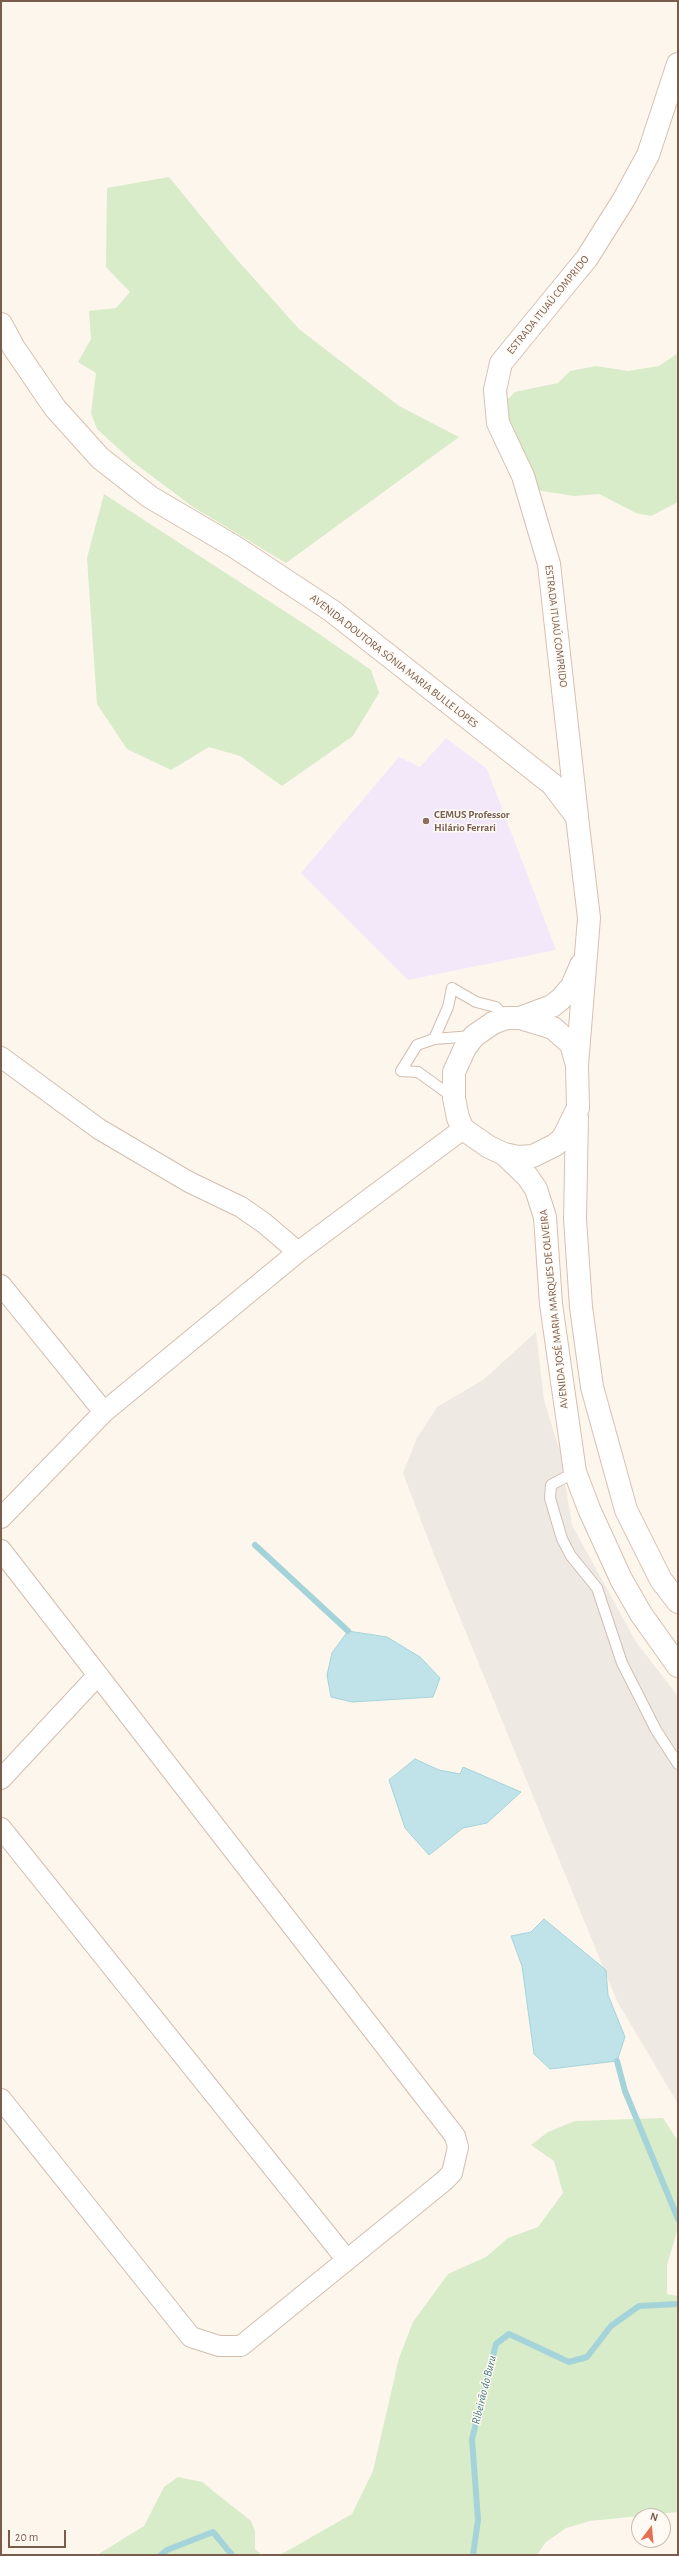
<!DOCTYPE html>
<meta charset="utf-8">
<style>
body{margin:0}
#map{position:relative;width:679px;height:2556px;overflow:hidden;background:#fdf6ec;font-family:"Alegreya Sans",sans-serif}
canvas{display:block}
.frame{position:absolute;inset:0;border:2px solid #7a5c4d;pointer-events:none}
.north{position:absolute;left:631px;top:2508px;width:40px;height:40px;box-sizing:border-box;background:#fffaf3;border:1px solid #cabbb1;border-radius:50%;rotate:16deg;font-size:11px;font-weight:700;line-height:16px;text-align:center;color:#7a5c4d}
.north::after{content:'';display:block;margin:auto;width:14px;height:18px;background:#e76f51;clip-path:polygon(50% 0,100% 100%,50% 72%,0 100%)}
.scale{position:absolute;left:8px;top:2530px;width:58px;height:18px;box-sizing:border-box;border:2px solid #7a5c4d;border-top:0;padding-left:5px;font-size:12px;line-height:14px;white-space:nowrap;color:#7a5c4d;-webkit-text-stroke:3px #fffaf3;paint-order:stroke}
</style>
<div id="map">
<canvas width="679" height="2556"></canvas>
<div class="frame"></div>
<div class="north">N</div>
<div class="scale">20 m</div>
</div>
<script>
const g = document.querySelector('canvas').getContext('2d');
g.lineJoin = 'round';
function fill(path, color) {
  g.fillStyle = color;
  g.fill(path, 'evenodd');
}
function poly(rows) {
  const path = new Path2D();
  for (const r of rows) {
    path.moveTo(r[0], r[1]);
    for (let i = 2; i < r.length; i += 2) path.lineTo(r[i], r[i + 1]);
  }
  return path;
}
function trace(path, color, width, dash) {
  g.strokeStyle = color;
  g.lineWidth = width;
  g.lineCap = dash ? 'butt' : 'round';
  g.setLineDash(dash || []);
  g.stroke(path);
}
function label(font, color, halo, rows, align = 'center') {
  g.font = font + ' "Alegreya Sans",sans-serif';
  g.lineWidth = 3;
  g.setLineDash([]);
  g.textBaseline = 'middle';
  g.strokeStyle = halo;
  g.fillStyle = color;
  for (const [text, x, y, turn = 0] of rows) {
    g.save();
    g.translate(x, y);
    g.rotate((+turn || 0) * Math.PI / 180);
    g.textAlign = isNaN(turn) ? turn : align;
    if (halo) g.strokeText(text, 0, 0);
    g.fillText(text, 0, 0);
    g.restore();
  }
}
fill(poly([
 [536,1332,544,1400,560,1452,572,1525,636,1642,678,1696,678,2104,617,2001,433,1552,403,1473,417,1438,437,1407,483,1380]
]), '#efe9e4');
fill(poly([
 [446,738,487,769,556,950,408,980,301,873,399,757,420,767]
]), '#f3e8fa');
fill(poly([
 [169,177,232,254,299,329,399,406,459,437,286,563,193,507,133,462,97,429,91,413,96,373,78,362,91,339,89,311,116,308,130,292,106,267,107,188],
 [678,353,678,502,651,516,636,513,599,494,574,496,529,489,500,407,515,392,558,383,570,371,596,366,628,371,659,366],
 [104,494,309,627,371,670,379,693,353,736,282,786,240,756,209,747,171,770,127,749,97,704,87,558],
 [663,2118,678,2141,678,2228,667,2265,667,2294,678,2296,678,2512,590,2521,566,2528,546,2542,537,2555,280,2555,352,2514,373,2471,399,2358,413,2322,448,2274,486,2257,508,2238,538,2227,563,2193,554,2161,531,2145,548,2132,575,2121],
 [178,2477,202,2482,251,2521,255,2531,255,2549,262,2555,97,2555,144,2526,164,2487]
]), '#d8ecc9');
const water = poly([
 [348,1631,387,1637,420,1657,440,1678,433,1697,352,1702,331,1697,327,1675,332,1653,348,1631],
 [415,1759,439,1770,460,1774,463,1767,521,1792,487,1823,463,1828,429,1855,405,1828,389,1780,415,1759],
 [544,1919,606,1970,608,1995,625,2037,617,2061,550,2069,534,2054,522,1966,511,1936,531,1932,544,1919]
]);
fill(water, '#bfe3e8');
trace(water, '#a5d3da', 1);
trace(poly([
 [255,1545,348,1631],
 [617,2061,625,2091,678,2219],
 [161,2555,167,2550,213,2532,232,2555],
 [473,2555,478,2520,472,2439,496,2344,509,2334,569,2362,587,2357,611,2326,639,2306,678,2304]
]), '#a5d3da', 6);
const lane = poly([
 [434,1039,448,1007,452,988,476,1002,496,1007,506,1018],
 [454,1098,418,1072,401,1071,417,1045,434,1039,472,1036],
 [575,1472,551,1485,550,1498,562,1539,571,1556,597,1588,622,1663,656,1730,678,1764]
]);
const street = poly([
 [1,1057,99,1129,189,1182,241,1207,264,1223,298,1252],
 [1,1285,104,1412],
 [1,1518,104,1412,298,1252,463,1129],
 [1,1550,455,2136,458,2147,452,2173,444,2181,241,2346,219,2346,191,2337,1,2099],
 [1,1779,98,1675],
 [1,1828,347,2260]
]);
const secondary = poly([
 [1,324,14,348,55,408,100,458,150,497,235,547,332,611,552,784,577,817,589,918,577,1065,578,1108,563,1138,555,1145,533,1156,518,1157,504,1154,489,1147,463,1129,458,1118,454,1098,454,1072,465,1048,474,1036,493,1023,506,1018,520,1018,553,1028,571,1044,577,1065],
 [577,816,549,564,523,476,498,423,495,390,501,363,587,258,624,199,648,155,678,64],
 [520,1018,552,1006,561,999,572,986,581,965],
 [577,1117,575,1219,581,1307,592,1387,626,1510,661,1580,678,1602],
 [504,1154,527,1176,536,1189,545,1217,551,1304,575,1472,589,1509,621,1579,641,1614,678,1666]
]);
trace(lane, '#d1beb0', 12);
trace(street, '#d1beb0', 22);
trace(secondary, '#d6c0b0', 24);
trace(lane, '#fff', 10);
trace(street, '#fff', 20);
trace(secondary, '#fff', 22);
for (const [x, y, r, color] of [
 [426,821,4,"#8d6e63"]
]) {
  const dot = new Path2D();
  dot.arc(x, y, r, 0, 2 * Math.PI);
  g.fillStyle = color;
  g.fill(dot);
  trace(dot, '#fffaf3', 1.5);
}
label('11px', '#7a5c4d', '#fffaf3', [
 ["ESTRADA ITUAÚ COMPRIDO",548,305,-51],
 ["ESTRADA ITUAÚ COMPRIDO",556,626,83],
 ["AVENIDA DOUTORA SÔNIA MARIA BULLE LOPES",394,661,38],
 ["AVENIDA JOSÉ MARIA MARQUES DE OLIVEIRA",554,1309,-96]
]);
label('bold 11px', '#785e54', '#fffaf3', [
 ["CEMUS Professor",434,815],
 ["Hilário Ferrari",434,828]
], 'left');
label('italic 12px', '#437c86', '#fffaf3', [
 ["Ribeirão do Buru",484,2390,-76]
]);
</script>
